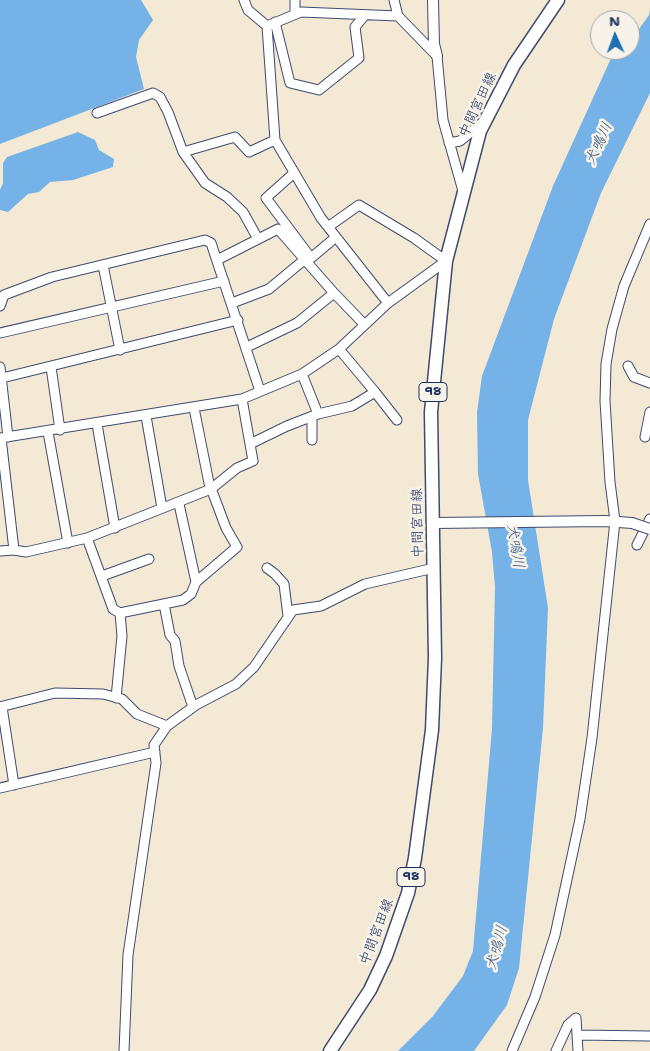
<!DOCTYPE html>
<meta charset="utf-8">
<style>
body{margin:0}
#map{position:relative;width:650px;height:1051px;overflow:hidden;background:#f4e9d4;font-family:"Shantell Sans",sans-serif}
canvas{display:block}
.north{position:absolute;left:590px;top:10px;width:50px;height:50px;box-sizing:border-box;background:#f7f3e8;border:1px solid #9fa5b1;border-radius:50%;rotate:358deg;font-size:14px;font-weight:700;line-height:20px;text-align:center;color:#1b2f5e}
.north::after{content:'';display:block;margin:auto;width:18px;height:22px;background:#1f6fb2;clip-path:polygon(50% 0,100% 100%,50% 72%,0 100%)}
</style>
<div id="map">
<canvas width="650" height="1051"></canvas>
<div class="north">N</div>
</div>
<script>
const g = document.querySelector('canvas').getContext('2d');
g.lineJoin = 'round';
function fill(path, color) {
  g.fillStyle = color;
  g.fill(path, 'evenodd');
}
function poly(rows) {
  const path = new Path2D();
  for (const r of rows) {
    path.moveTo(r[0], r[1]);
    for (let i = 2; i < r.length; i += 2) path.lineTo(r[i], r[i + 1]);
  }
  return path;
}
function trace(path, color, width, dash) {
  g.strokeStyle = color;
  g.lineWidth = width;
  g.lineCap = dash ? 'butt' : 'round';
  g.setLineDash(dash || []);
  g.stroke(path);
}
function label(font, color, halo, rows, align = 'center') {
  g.font = font + ' "Shantell Sans","Klee One",sans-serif';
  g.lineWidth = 5;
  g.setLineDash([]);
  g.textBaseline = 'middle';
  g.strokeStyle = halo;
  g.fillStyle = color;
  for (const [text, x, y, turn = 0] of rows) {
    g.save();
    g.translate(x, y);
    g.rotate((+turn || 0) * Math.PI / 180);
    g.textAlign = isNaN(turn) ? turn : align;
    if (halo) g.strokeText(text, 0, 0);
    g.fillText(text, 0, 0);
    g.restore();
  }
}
fill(poly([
 [0,0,141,0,153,20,139,40,136,57,144,89,0,144],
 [650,10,650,93,601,193,554,319,528,420,528,480,548,608,543,728,519,968,507,1005,474,1051,398,1051,433,1016,463,976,473,951,492,728,495,587,492,552,478,474,477,412,482,376,553,186,613,54,619,50,630,50,630,42,649,15],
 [78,132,95,140,99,150,114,159,113,167,73,180,50,182,39,192,28,194,8,212,0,210,0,190,3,183,3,163,7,157]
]), '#75b2e7');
const minor = poly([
 [244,0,248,10,267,26,275,140,321,218,388,303],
 [394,0,398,16],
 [295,14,295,0],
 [275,22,290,83,319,90,359,58,355,27,365,15],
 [267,26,301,12,398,16,437,56,443,120,463,191],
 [97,113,153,93,160,97,168,112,183,152],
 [449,143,460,141,483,122],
 [294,173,266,198,311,258,336,237],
 [258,239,243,212,227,197,205,183,183,152,235,137,249,152,275,140],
 [217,260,278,229,334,293,297,323,247,347],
 [103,265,120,350],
 [334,293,364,324],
 [232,303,269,289,304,260],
 [0,306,4,295,52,277,205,240,211,243,260,391],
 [0,333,224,281],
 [628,366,634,377,650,383],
 [0,367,8,437],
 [51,367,60,430],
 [2,378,238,320],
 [375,392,397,420],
 [318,414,352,406,375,392,339,349],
 [146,416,162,508],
 [312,416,312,440],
 [97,424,115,528],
 [48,432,68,543],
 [645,437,650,412],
 [0,438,242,399,302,374,339,349,388,303,446,261,414,238,359,205,328,227],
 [1,438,14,550],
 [250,444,287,426,318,414,302,374],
 [179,504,196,582,237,547,226,528,209,483,194,408],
 [87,538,113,609,120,613,183,600,191,594,196,582],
 [637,545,650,519],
 [0,551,14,550,26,552,87,538,211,489,237,468,253,461,242,399],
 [267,568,275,574,284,584,288,616],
 [102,576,149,559],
 [164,604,170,635,175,641,179,666,193,707],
 [116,698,122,636,120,613],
 [0,707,55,693,103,694,122,699,137,714,167,726],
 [2,707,14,785],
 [0,788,155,752],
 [576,1018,578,1051],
 [577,1035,650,1036],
 [124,1051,128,955,156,763,154,745,167,726,196,705,236,684,254,667,293,610,321,606,365,584,434,568],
 [512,1051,535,997,555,935,580,819,592,738,615,521,610,482,605,401,606,364,612,329,624,286,650,224],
 [556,1051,568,1025,576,1018]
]);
const tertiary = poly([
 [433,0,434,44,437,56],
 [434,523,605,521,632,523]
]);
const primary = poly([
 [330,1051,370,990,386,956,408,893,415,858,432,730,435,658,431,412,446,261,480,131,514,65,558,0]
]);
trace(minor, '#3c4b70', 11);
trace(tertiary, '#3c4b70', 12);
trace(primary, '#3c4b70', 15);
trace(minor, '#fff', 9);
trace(tertiary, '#fff', 10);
trace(primary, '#fff', 12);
const tertiaryBridge = poly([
 [632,523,650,529]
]);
trace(tertiaryBridge, '#3c4b70', 12, []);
trace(tertiaryBridge, '#fff', 10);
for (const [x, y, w] of [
 [433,392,28],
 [411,877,28]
]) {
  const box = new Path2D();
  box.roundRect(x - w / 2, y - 9.5, w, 19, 4);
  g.fillStyle = '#f7f3e8';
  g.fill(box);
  trace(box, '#1b2f5e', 1);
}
label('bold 12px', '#1b2f5e', null, [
 ["98",433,392],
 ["98",411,877]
]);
label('14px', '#1b2f5e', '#f7f3e8', [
 ["中間宮田線",478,105,-65],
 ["中間宮田線",418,523,-91],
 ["中間宮田線",377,932,-69]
]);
label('italic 15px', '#365687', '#f7f3e8', [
 ["犬鳴川",599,144,-65],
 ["犬鳴川",515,546,81],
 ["犬鳴川",497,948,-74]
]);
</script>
